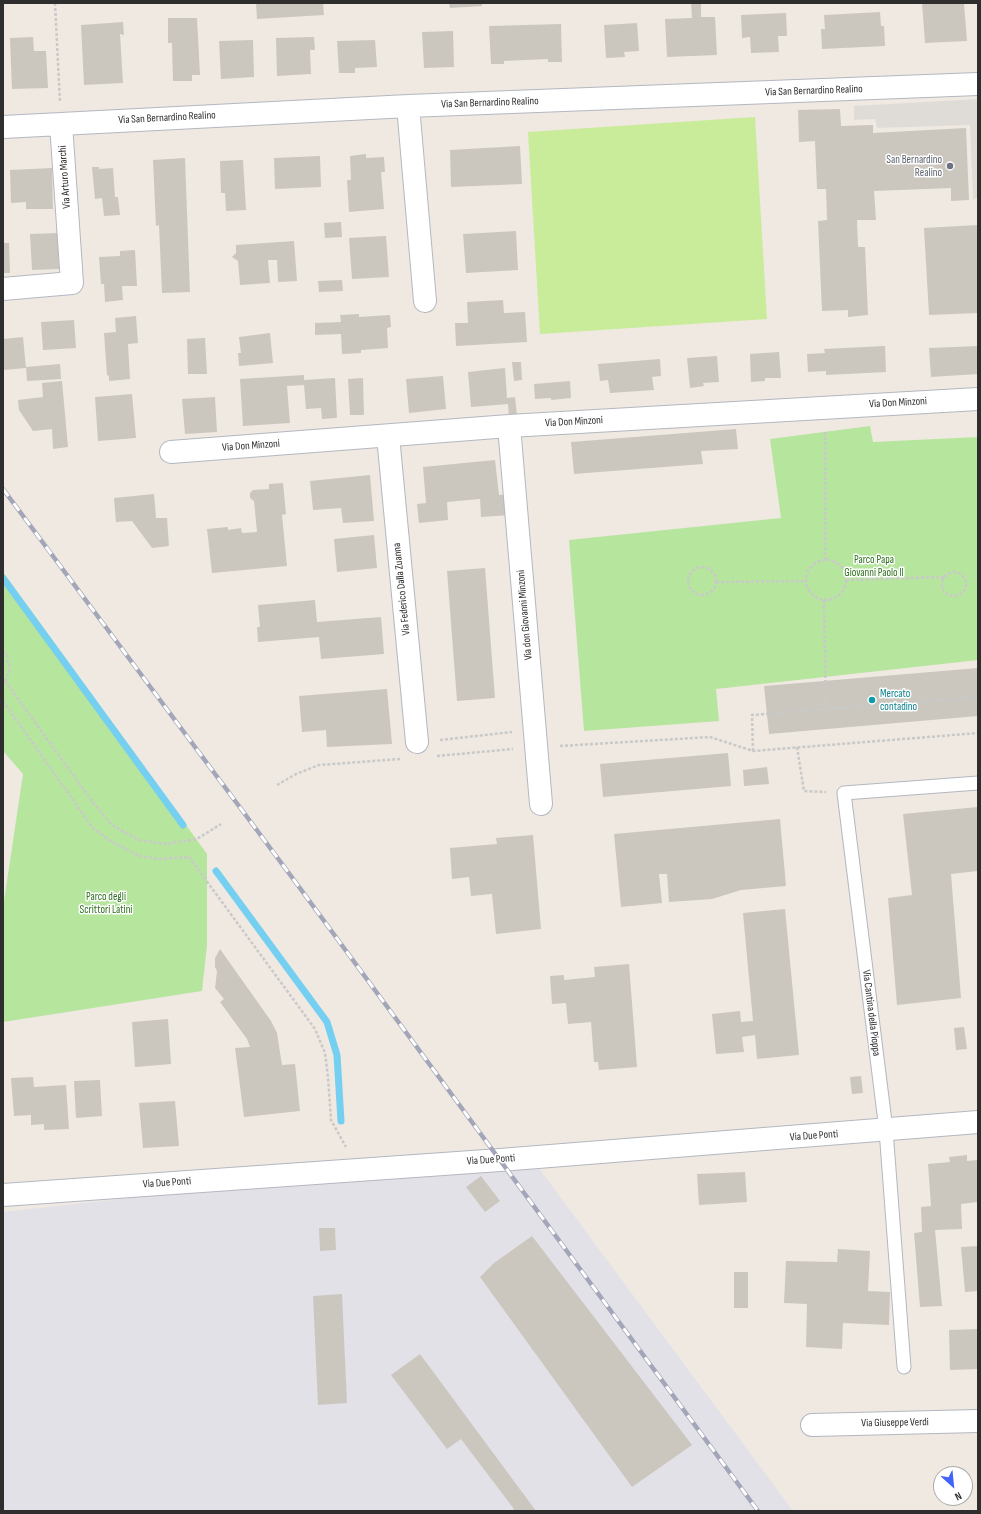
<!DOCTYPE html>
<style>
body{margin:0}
#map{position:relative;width:981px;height:1514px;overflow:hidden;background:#efe9e1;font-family:"Sofia Sans Condensed",sans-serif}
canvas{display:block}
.frame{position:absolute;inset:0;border:4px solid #2e2e2e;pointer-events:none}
.north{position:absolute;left:933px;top:1466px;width:40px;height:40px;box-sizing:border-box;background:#fff;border:1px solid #ababab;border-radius:50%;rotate:153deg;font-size:11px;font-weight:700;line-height:16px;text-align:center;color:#2e2e2e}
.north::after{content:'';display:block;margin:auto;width:14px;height:18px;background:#4264fb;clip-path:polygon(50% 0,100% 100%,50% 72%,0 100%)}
</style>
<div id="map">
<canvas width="981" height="1514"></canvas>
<div class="frame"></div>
<div class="north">N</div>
</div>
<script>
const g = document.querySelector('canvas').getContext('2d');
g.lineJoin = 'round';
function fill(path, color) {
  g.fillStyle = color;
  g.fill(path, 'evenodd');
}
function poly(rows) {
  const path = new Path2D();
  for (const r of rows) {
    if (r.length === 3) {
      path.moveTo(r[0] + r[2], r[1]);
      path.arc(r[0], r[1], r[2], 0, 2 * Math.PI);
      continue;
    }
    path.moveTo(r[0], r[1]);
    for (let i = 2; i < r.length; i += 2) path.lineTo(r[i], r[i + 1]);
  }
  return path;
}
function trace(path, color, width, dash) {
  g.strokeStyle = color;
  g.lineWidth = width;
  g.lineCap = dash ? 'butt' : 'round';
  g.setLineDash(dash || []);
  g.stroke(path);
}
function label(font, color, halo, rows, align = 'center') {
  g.font = font + ' "Sofia Sans Condensed",sans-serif';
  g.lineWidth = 3;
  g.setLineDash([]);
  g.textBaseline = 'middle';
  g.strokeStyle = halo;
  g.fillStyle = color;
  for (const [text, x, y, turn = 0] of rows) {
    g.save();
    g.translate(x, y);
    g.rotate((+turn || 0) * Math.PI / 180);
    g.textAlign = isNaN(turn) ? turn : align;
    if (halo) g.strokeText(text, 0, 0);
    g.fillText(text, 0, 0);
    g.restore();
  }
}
fill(poly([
 [535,1163,793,1511,3,1511,3,1212,365,1172]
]), '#e3e1e8');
fill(poly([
 [870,426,873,442,978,437,978,660,716,689,719,721,584,731,569,540,781,518,770,439],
 [3,572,207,854,207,945,202,991,3,1022,3,908,23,774,3,751]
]), '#b6e59e');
fill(poly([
 [755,117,767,319,540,334,528,132]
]), '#c9ec9a');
fill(poly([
 [978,99,978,197,973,200,970,125,877,128,875,119,854,120,854,106]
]), '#dfdcd8');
trace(poly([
 [3,578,183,825],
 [216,871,327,1022,337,1055,341,1121]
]), '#75cff0', 7);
fill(poly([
 [256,3,323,3,324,15,257,19],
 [449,3,482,3,482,6,450,8],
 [922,3,964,3,967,41,925,43],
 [691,4,701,4,701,17,715,17,717,55,667,57,665,19,692,18],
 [880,12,881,26,884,26,885,46,822,49,821,29,825,29,824,15],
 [786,13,787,36,778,36,779,52,751,53,750,37,742,38,741,15],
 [168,18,197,18,200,75,192,75,192,81,173,81,172,43,168,43],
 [123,22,124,35,120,34,123,83,84,85,81,25],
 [637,23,639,51,624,52,625,57,606,58,604,25],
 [561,24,562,62,548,62,548,59,504,61,504,64,491,64,489,26],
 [453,31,454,67,424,68,422,32],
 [33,37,34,51,46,51,48,88,12,89,10,38],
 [314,37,315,50,310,50,311,74,277,76,276,38],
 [253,40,254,77,221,79,219,41],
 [375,40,377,67,355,68,355,73,339,73,337,41],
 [840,109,841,126,873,125,873,133,966,128,969,200,951,201,951,188,874,191,876,220,857,220,858,247,865,247,868,315,848,317,848,310,822,311,818,221,827,220,826,189,817,189,815,141,799,142,798,110],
 [520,146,522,184,451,187,450,150],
 [366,154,366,158,384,157,385,172,381,172,384,209,349,212,347,180,351,180,350,156],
 [320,156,321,187,275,189,274,158],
 [185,158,190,292,162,293,159,225,156,226,153,160],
 [243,160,246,210,226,211,225,193,221,193,220,161],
 [92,167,99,167,99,169,113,168,115,197,118,197,120,215,104,216,102,198,95,199],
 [52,168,53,209,26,209,26,202,11,203,10,170],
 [341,222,342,237,325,238,324,223],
 [978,225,978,313,929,315,924,228],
 [516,231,518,270,466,273,463,234],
 [58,233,59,269,32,270,30,234],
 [386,236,389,277,352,279,349,238],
 [294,241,297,281,278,282,277,260,268,260,270,283,240,285,238,261,232,257,236,253,236,245],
 [3,243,9,243,10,273,3,273],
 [135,250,137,286,122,286,123,300,105,302,104,284,101,284,99,257,120,256,120,251],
 [342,280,343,291,319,292,318,281],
 [503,300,504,313,525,312,527,342,456,346,455,323,468,323,467,302],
 [359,314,359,317,390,315,391,327,387,328,388,348,361,350,361,353,342,354,341,334,315,335,315,323,341,322,340,315],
 [136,316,138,343,128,344,130,379,109,381,109,376,107,375,104,333,116,332,115,318],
 [74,320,76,348,43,350,41,322],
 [270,333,273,363,239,366,238,353,241,353,239,337],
 [23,337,26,368,3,370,3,339],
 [205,338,207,374,188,374,187,339],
 [885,346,886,372,826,375,826,371,808,372,807,354,825,353,824,349],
 [978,346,978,374,931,377,929,348],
 [779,352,781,378,765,378,765,381,751,382,750,354],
 [717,356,719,382,703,383,704,386,690,388,687,358],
 [660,359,661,376,652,377,654,390,610,393,608,380,600,381,598,364],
 [512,362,521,362,522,380,514,381],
 [60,364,61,379,27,381,26,367],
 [505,368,507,398,515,397,517,416,509,417,508,404,471,407,468,372],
 [304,375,304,380,335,378,337,418,322,419,321,408,306,409,304,385,287,386,290,423,243,426,240,379],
 [443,376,446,409,409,413,406,379],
 [363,378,364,415,350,415,348,379],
 [62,381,68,447,53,449,52,429,33,431,19,410,18,400,43,397,42,383],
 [570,381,571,398,551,400,551,398,535,399,534,384],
 [132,394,136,438,98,441,95,397],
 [215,397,217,432,185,434,182,399],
 [736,429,738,449,701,451,703,464,574,474,571,442],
 [495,460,499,495,509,494,510,515,481,517,480,499,447,502,448,520,419,523,417,504,426,503,423,467],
 [370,475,374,521,343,523,341,508,313,510,310,481],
 [283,483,286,514,282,515,287,566,212,573,207,529,228,527,228,530,241,528,242,533,257,532,254,501,250,498,250,493,253,490,269,489,269,484],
 [154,494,156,518,167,518,169,546,152,548,132,521,116,522,114,498],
 [374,535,377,568,337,572,334,539],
 [485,568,495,698,457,701,447,571],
 [315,600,317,622,381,617,384,654,321,659,319,637,258,642,257,627,260,627,258,605],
 [978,668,978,716,769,734,764,686],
 [387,689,392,744,327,747,326,730,302,732,299,696],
 [728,753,731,786,603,797,600,764],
 [767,767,769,784,744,786,743,770],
 [978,807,978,871,951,874,961,998,897,1005,888,898,912,895,903,814],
 [780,819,786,886,741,890,712,899,669,902,667,874,659,874,662,903,621,907,614,834],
 [533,835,541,929,496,934,492,894,471,896,469,877,452,879,450,848,497,844,496,838],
 [785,909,799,1055,757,1059,755,1035,742,1037,744,1052,716,1054,712,1014,740,1011,741,1022,753,1021,743,913],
 [220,949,271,1021,277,1033,282,1065,295,1064,300,1111,244,1117,235,1048,250,1047,247,1039,220,1002,224,999,215,988,217,971,215,967,215,958],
 [629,964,637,1067,599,1070,598,1062,594,1062,591,1022,568,1024,566,1003,552,1004,550,976,564,975,564,980,595,977,594,967],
 [168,1019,171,1064,135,1067,132,1022],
 [964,1027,967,1049,956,1050,954,1028],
 [861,1076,863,1093,852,1094,850,1077],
 [33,1077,34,1087,66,1085,69,1129,44,1130,44,1124,31,1125,31,1115,14,1116,11,1078],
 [100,1080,102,1116,76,1118,74,1081],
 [175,1101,179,1146,143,1148,139,1103],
 [967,1155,967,1161,978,1160,978,1202,961,1204,962,1229,935,1230,942,1306,920,1307,914,1233,922,1232,921,1207,931,1206,928,1164,950,1162,949,1157],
 [745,1172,747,1202,699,1205,697,1174],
 [481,1176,500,1201,485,1212,466,1187],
 [319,1228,335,1228,336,1250,320,1251],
 [532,1236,692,1445,632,1487,480,1277,494,1263],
 [978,1246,978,1291,965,1292,961,1247],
 [838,1249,870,1251,868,1291,890,1292,889,1325,843,1323,842,1349,806,1347,807,1304,784,1303,786,1261,837,1262],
 [734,1272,748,1272,748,1308,734,1308],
 [342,1294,347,1403,318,1405,313,1296],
 [978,1329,978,1369,950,1370,949,1330],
 [420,1354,454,1400,536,1511,512,1511,514,1509,461,1439,447,1449,391,1375]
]), '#cbc7bf');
const lane = poly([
 [904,1367,886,1130,844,793,978,783]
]);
const street = poly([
 [408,106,425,301],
 [3,127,408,106,978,84],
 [3,289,72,283,61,124],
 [509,426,541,804],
 [388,436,417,742],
 [171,452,509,426,978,399],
 [3,1195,500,1160,978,1122],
 [812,1425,978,1421]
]);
trace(lane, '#b4b7c1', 15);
trace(street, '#b4b7c1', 24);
trace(poly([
 [55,3,60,102],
 [825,560,825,431],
 [826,580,20],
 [702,581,14],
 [954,584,12],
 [846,580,944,577],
 [716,582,806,581],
 [824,600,826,709],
 [3,652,6,653,10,670,5,681,3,683],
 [5,681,94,804,112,825,139,840,166,844,197,839,221,824],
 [3,701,92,827,107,839,139,856,159,859,189,857,315,1029,325,1053,328,1077,331,1120,346,1147],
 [440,740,512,732],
 [560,746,710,737,753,751,978,733],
 [797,747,804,791,826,792],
 [753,751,752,715,978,697],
 [437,756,513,749],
 [277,785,296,774,319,765,400,759]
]), '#c9c9c9', 2.5, [3, 2]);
trace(lane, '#fff', 13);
trace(street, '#fff', 22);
const rail = poly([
 [3,489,291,876,758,1511]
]);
trace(rail, '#a3a6b8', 4.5);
trace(rail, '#fff', 3, [9]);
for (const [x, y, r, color] of [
 [950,166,4,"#6b7280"],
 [872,700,4,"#0f9aa8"]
]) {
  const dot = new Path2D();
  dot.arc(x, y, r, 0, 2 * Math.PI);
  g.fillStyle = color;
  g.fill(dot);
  trace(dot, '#fff', 1.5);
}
label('11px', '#2e2e2e', '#fff', [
 ["Via San Bernardino Realino",814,91,-2],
 ["Via San Bernardino Realino",490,103,-2],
 ["Via San Bernardino Realino",167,118,-3],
 ["Via Arturo Marchi",65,177,-94],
 ["Via Don Minzoni",898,403,-3],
 ["Via Don Minzoni",574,422,-3],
 ["Via Don Minzoni",251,446,-4],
 ["Via Federico Dalla Zuanna",402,589,-96],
 ["Via don Giovanni Minzoni",525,615,-95],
 ["Via Cantina della Pioppa",871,1013,83],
 ["Via Due Ponti",814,1136,-4],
 ["Via Due Ponti",491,1160,-4],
 ["Via Due Ponti",167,1183,-4],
 ["Via Giuseppe Verdi",895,1423,-1]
]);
label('11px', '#5b616d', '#fff', [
 ["San Bernardino",942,160],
 ["Realino",942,173]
], 'right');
label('11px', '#2c6e1b', '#fff', [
 ["Parco Papa",874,560],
 ["Giovanni Paolo II",874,573],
 ["Parco degli",106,897],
 ["Scrittori Latini",106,910]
]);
label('11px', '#0d838f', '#fff', [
 ["Mercato",880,694],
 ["contadino",880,707]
], 'left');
</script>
